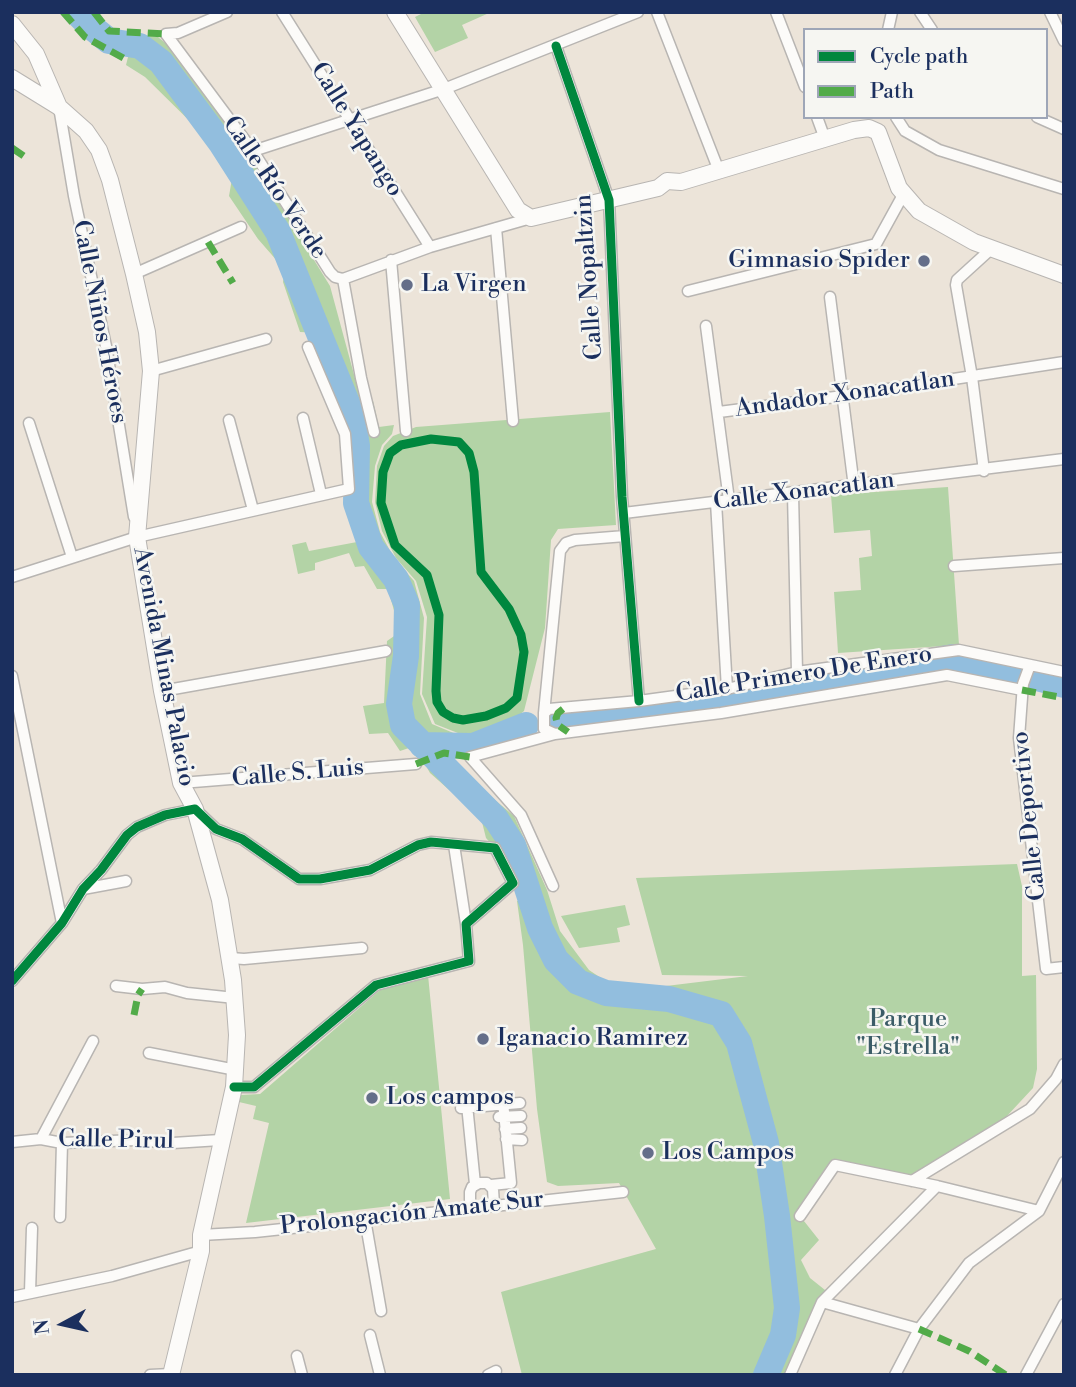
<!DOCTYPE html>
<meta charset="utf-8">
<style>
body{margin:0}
#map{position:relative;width:1076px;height:1387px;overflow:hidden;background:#ece4d9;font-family:"Libre Bodoni",serif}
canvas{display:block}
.frame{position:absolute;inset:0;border:14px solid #1b2f5e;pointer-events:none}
.legend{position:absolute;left:803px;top:28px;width:245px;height:91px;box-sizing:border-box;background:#f6f6f2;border:2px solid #9ea6b7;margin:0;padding:9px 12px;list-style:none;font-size:21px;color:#1b2f5e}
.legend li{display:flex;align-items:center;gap:14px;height:35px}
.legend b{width:35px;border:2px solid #9ea6b7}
.north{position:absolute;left:28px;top:1289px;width:70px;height:70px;-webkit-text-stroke:5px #f6f6f2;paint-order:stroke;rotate:262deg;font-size:19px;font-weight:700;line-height:28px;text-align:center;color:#1b2f5e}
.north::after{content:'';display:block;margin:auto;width:24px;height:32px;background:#1b2f5e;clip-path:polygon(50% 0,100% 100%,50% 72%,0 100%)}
</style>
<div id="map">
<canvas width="1076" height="1387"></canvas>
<div class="frame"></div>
<ul class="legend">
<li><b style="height:9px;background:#00873e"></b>Cycle path</li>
<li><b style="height:9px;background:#52ab49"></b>Path</li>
</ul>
<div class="north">N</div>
</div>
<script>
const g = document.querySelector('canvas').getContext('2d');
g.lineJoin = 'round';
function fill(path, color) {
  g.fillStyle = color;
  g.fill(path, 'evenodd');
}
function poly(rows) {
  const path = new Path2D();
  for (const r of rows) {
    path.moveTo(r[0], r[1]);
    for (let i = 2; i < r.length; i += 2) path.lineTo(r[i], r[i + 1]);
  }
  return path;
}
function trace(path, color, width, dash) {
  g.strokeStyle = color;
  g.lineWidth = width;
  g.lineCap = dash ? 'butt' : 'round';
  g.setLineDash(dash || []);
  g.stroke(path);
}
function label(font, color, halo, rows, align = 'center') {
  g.font = font + ' "Libre Bodoni",serif';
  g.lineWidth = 5;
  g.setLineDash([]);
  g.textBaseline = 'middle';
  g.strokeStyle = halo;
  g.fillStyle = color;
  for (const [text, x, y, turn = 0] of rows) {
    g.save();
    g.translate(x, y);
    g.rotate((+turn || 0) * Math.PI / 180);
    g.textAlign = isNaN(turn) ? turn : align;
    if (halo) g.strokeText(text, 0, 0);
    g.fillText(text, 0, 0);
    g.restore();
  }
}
fill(poly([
 [68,12,92,12,100,24,109,32,158,37,170,47,250,156,330,286,359,393,373,401,379,427,394,425,392,434,382,445,375,466,372,502,380,532,394,558,414,581,424,618,420,694,432,724,463,737,489,732,513,723,525,713,524,724,472,743,426,742,514,816,547,890,560,931,589,970,604,980,631,986,666,986,748,976,662,975,636,878,1017,864,1022,886,1022,976,1036,975,1037,1069,1033,1088,993,1131,912,1181,835,1165,800,1216,819,1240,801,1260,810,1278,830,1294,790,1375,522,1375,501,1292,656,1249,619,1183,558,1186,547,1182,537,1109,523,945,517,901,525,899,514,869,486,838,481,818,430,773,415,746,400,751,388,733,369,734,363,706,384,703,387,641,400,632,388,589,377,589,364,566,355,567,349,553,315,563,315,570,298,574,292,545,306,542,309,551,357,542,356,533,367,521,361,502,361,445,356,413,335,360,322,333,300,332,283,282,285,270,258,239,229,196,233,173,215,146,145,77,126,65,129,53,108,47,85,31],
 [425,12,489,12,489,13,462,25,468,38,435,52,415,17],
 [610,412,616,525,558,529,551,540,545,628,524,711,512,721,488,731,463,735,435,724,422,694,427,617,416,581,396,558,382,531,375,502,377,466,384,446,393,436,416,427],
 [948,487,959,645,838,653,834,592,861,590,859,558,872,556,870,530,834,533,831,495],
 [625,905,630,925,617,928,620,942,579,948,561,916],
 [428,975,450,1199,246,1223,269,1123,253,1119,256,1106,239,1102,241,1095,260,1094,380,990]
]), '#b3d3a6');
trace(poly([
 [76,12,89,25,109,41,140,46,161,62,221,143,278,232,352,415,357,446,356,503,371,547,396,579,407,605,406,656,399,704,403,725,496,819,513,845,540,928,556,960,578,982,606,993,669,999,721,1014,739,1043,766,1143,777,1216,787,1308,783,1335,766,1375],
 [553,721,731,698,953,657,1064,685],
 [422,745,473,746,526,725]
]), '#92bede', 26);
const street = poly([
 [282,12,430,247],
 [657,12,719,171],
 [776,12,805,87],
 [920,12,932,30],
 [1050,12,1064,41],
 [888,30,892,12],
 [166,34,253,151,330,272,335,277,343,279,361,378,374,432],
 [166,34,178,33,227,12],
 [556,46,609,200,622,497,639,701],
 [59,107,74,196,106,346,134,517],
 [817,117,825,139],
 [896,117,905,131,939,150,1064,189],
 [1037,117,1064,129],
 [253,151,444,89,638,12],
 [496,228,513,421],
 [391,260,406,431],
 [134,274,241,227],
 [343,279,430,247,531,218],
 [688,291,876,244,903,195],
 [830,297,854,487],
 [706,326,729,500],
 [151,371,266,339],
 [719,412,843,396,1064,362],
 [303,418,321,494],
 [229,420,253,510],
 [29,423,72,557],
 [984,471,972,377,956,285,957,280,991,249],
 [793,494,797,672],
 [716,502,727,689],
 [624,513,1064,459],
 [954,566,1064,558],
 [12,577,137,537,349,489,345,434,308,347],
 [1030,665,1023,684,1019,738,1046,969,1064,967],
 [12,676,62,923],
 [162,691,386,651],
 [544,713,549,709,639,701,727,689,797,672,959,650,1064,672],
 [544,729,555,734,721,713,947,675,1022,690],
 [544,729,544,713,560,551,566,543,575,540,625,536],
 [181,783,416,764],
 [454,845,466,924],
 [553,886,521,815,470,757,555,734],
 [83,889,126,881],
 [230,955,231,958,244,959,362,948],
 [12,981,62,923,83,889,101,870,127,835,137,827,165,815,195,809,216,829,242,839,299,879,320,879,370,870,418,845,431,842,495,848,513,883,466,924,469,961,376,985,254,1087,234,1087],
 [116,986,142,989,165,987,187,993,235,998],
 [149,1053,236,1070],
 [467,1105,475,1184],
 [461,1108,520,1103],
 [499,1117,521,1116],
 [505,1129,521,1128],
 [41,1139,93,1041],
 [506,1139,522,1140],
 [12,1142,41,1139,62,1143,136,1140,173,1143,220,1140],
 [912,1181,1030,1109,1056,1079,1064,1064],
 [491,1185,511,1183,503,1102],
 [470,1207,470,1192,472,1187,479,1183,487,1183,493,1189,494,1205],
 [800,1216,835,1165,937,1186,1039,1211],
 [60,1217,62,1143],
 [365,1219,381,1311],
 [201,1235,255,1232,623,1192],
 [30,1292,32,1228],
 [12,1297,112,1276,201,1251],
 [822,1302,919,1329],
 [370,1335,380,1375],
 [297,1356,302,1375],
 [150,1375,171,1374],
 [488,1375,496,1371],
 [790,1375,822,1302,937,1186],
 [895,1375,919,1329,969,1263,1039,1211,1064,1162],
 [1026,1375,1064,1304]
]);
const secondary = poly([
 [395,12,518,210,531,218,658,188,667,181,681,182,854,130,869,128,878,132,899,188,919,211,974,242,1064,275],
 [12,24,36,54,59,107,86,131,99,150,110,180,134,274,147,332,151,371,137,537,162,691,181,783,195,809,220,900,233,980,237,1035,234,1087,201,1235,201,1251,171,1375],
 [12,78,59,107]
]);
trace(street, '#b8b5b2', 13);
trace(secondary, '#b8b5b2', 18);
trace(street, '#fcfbf9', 10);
trace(secondary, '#fcfbf9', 16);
trace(poly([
 [63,12,85,37,127,60],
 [94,12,109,31,166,34],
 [12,148,28,159],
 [208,242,233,283],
 [1022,690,1064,698],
 [563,709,558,713,556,718,558,725,568,732],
 [416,764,444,753,470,757],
 [134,1015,138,995,142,989],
 [919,1329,969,1351,1006,1375]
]), '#52ab49', 7, [14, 7]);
trace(poly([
 [556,46,609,200,622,497,639,701],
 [431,439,459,442,469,453,474,472,481,572,509,609,521,635,524,652,517,698,506,708,486,716,463,720,453,718,443,712,437,702,436,691,439,615,427,575,395,545,381,503,383,472,390,453,401,445,431,439],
 [12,981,62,923,83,889,101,870,127,835,137,827,165,815,195,809,216,829,242,839,299,879,320,879,370,870,418,845,431,842,495,848,513,883,466,924,469,961,376,985,254,1087,234,1087]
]), '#00873e', 9);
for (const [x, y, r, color] of [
 [924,261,7,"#646e89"],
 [407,285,7,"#646e89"],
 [483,1039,7,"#646e89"],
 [372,1098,7,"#646e89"],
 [648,1153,7,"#646e89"]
]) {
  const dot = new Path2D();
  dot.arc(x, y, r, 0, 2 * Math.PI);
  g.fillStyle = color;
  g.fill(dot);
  trace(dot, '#f6f6f2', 2.5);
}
label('24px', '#1b2f5e', '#f6f6f2', [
 ["Calle Yapango",356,130,58],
 ["Calle Río Verde",274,188,56],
 ["Calle Nopaltzin",590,277,-94],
 ["Calle Niños Héroes",99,322,79],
 ["Andador Xonacatlan",845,395,-8],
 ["Calle Xonacatlan",804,492,-7],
 ["Avenida Minas Palacio",163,667,79],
 ["Calle Primero De Enero",804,675,-9],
 ["Calle S. Luis",298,774,-5],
 ["Calle Deportivo",1030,816,-96],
 ["Calle Pirul",116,1141,1],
 ["Prolongación Amate Sur",412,1214,-6]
]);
label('24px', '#1b2f5e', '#f6f6f2', [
 ["Gimnasio Spider",910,261,"right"],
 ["La Virgen",421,285],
 ["Iganacio Ramirez",497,1039],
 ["Los campos",386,1098],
 ["Los Campos",662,1153]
], 'left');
label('24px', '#3b5c67', '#f6f6f2', [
 ["Parque",908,1020],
 ["\"Estrella\"",908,1048]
]);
</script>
